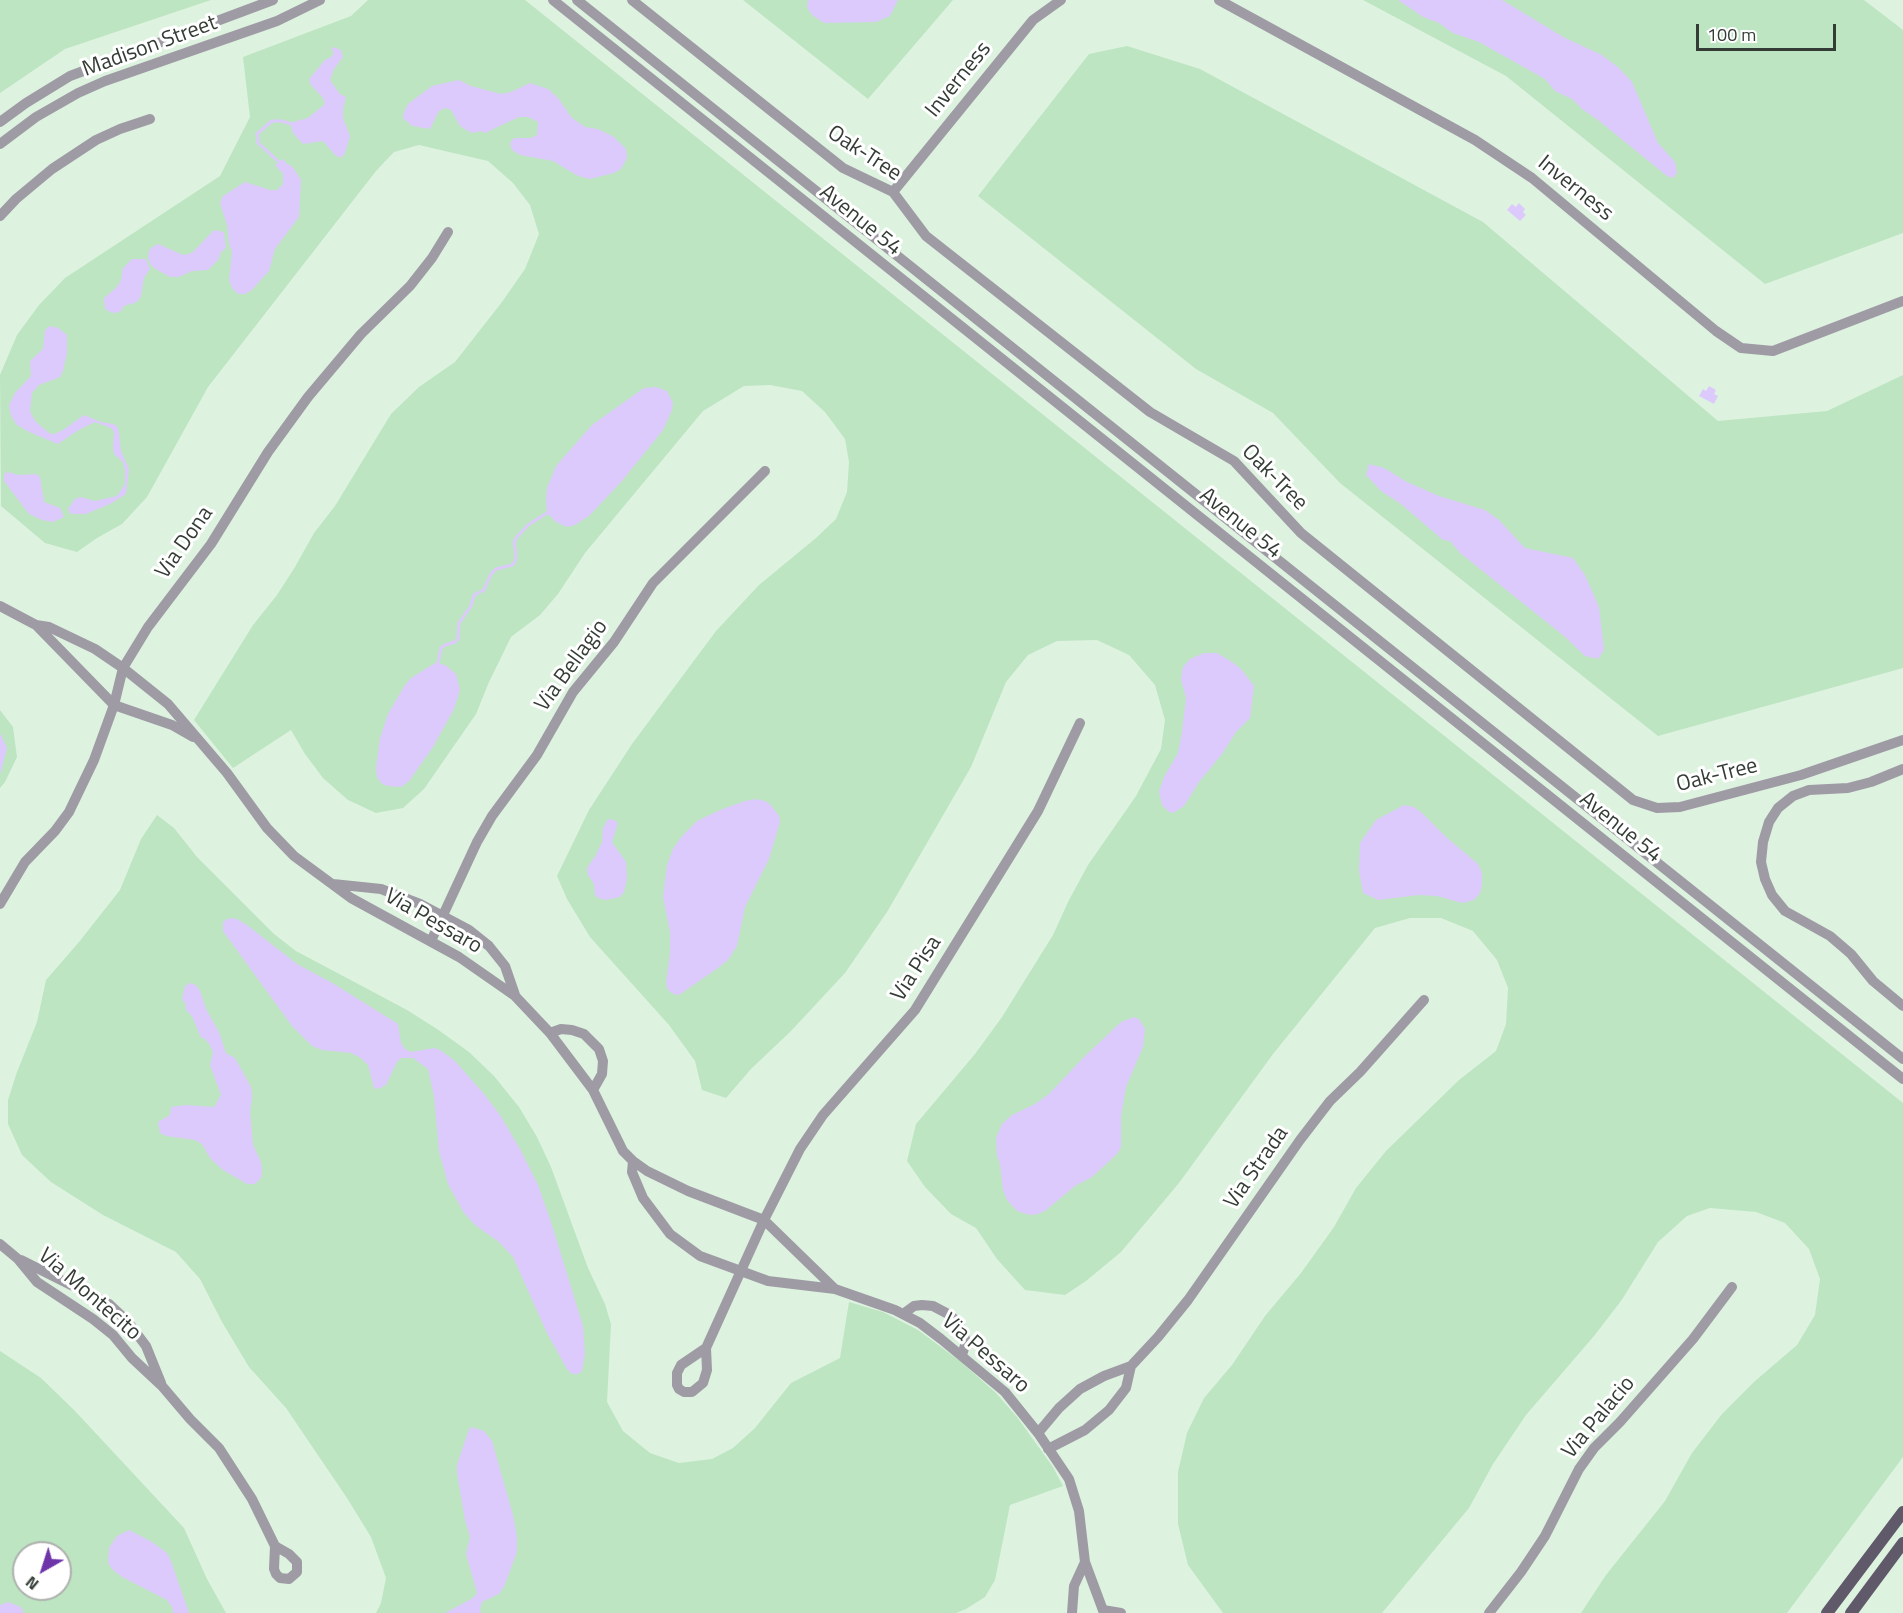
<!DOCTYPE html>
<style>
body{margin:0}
#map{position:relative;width:1903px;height:1613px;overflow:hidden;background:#ddf3e0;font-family:"Titillium Web",sans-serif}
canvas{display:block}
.north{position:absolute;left:12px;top:1541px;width:60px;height:60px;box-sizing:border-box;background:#fff;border:2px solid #aeb1ae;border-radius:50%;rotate:219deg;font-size:16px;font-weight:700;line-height:24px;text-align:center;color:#343d35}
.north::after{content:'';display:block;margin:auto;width:21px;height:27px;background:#6e34aa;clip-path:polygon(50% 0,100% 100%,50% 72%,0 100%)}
.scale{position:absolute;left:1696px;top:24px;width:140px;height:27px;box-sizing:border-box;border:3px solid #343d35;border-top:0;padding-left:8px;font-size:18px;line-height:21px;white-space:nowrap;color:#343d35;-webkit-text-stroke:4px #fff;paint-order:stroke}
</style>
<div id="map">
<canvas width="1903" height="1613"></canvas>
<div class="north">N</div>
<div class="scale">100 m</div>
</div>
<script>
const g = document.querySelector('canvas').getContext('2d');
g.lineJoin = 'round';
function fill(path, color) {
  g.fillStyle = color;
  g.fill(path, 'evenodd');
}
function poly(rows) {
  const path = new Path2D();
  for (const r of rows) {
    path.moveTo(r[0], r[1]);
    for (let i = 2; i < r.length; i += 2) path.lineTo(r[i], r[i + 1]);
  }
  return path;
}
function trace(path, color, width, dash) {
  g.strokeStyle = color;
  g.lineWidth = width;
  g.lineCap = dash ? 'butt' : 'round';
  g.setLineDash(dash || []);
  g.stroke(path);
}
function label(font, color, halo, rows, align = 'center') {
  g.font = font + ' "Titillium Web",sans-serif';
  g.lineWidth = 6;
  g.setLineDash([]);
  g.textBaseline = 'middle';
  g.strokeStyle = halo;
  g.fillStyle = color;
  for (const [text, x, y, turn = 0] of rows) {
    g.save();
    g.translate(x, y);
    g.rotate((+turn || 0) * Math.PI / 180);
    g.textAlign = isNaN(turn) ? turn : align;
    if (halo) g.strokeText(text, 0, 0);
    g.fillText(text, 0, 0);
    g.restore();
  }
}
fill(poly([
 [0,0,211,0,65,49,0,93],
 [368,0,525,0,1903,1103,1903,1457,1787,1613,1581,1613,1606,1575,1665,1501,1692,1453,1722,1414,1755,1381,1797,1345,1815,1315,1820,1279,1809,1249,1785,1223,1756,1212,1710,1208,1687,1216,1658,1242,1621,1301,1594,1336,1526,1415,1493,1464,1469,1508,1382,1613,1223,1613,1188,1565,1178,1524,1178,1472,1187,1433,1204,1398,1232,1365,1265,1316,1301,1273,1334,1227,1356,1188,1386,1151,1459,1080,1496,1051,1506,1024,1508,988,1497,960,1473,931,1441,918,1410,918,1375,928,1273,1054,1179,1183,1121,1252,1086,1281,1065,1295,1025,1290,997,1259,976,1228,951,1214,925,1187,907,1161,916,1124,975,1054,1002,1017,1053,935,1069,900,1088,865,1136,796,1161,749,1165,720,1155,685,1129,655,1097,640,1057,641,1028,655,1006,682,971,767,887,912,845,973,791,1031,751,1069,726,1098,702,1090,695,1061,669,1025,590,937,567,899,557,876,589,810,632,744,716,631,759,585,816,538,836,519,847,492,849,462,845,439,825,412,802,391,770,385,744,386,703,411,585,553,558,594,540,615,511,637,489,682,476,714,424,789,403,808,376,813,348,800,323,778,305,754,291,730,233,768,194,720,253,625,277,595,295,567,314,533,335,506,391,414,419,387,455,362,502,302,525,269,539,234,530,205,513,183,488,161,419,145,394,152,376,171,208,387,147,497,122,524,97,538,77,552,45,543,1,506,0,375,17,335,39,305,65,278,220,176,250,117,243,57,351,16],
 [743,0,953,0,868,99],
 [1363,0,1864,0,1903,30,1903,233,1765,284,1506,76],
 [1127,46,1200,69,1483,222,1718,421,1827,411,1903,375,1903,668,1658,736,1340,483,1273,413,1196,369,978,196,1089,54],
 [0,710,13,727,17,757,5,782,0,788],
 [157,815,174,828,197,857,274,934,296,951,407,1010,437,1029,469,1052,494,1076,519,1107,537,1137,551,1167,588,1268,605,1304,611,1324,607,1402,623,1431,650,1453,679,1463,712,1459,733,1448,755,1428,791,1383,840,1358,849,1302,883,1312,918,1330,961,1362,996,1393,1017,1417,1053,1467,1063,1486,1010,1505,995,1580,985,1597,966,1609,956,1613,376,1613,381,1603,386,1578,371,1537,347,1498,286,1408,249,1367,222,1322,200,1279,176,1252,103,1215,51,1182,22,1155,8,1124,8,1100,17,1072,37,1022,46,980,79,942,120,890,141,839],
 [0,1351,41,1378,75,1411,184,1528,207,1579,226,1613,0,1613],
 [24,1553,60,1553,60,1589,24,1589]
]), '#bde5c2');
fill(poly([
 [808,0,898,0,890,16,876,22,824,23,812,15,807,7],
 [1398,0,1502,0,1565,38,1602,55,1619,68,1632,82,1658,143,1675,162,1677,173,1673,178,1667,176,1598,120,1582,109,1572,99,1555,91,1545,79,1479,42,1453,33,1439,23,1423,17],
 [333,47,341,50,343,57,334,69,330,80,340,94,346,97,343,109,343,118,350,136,345,153,341,158,335,155,323,141,303,144,293,133,291,126,293,122,308,118,325,104,323,98,311,85,309,79,325,60,331,57,334,53,331,49],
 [459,80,471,86,501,94,511,92,530,83,548,89,558,98,572,118,585,127,598,129,614,137,626,149,627,158,621,169,614,173,590,179,578,176,553,161,520,155,512,150,510,143,514,138,531,138,537,135,538,122,528,117,519,117,485,133,481,131,473,133,466,130,460,126,451,110,445,108,439,111,430,129,412,126,403,118,404,112,408,104,432,86],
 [283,159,287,164,292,166,301,180,299,217,275,249,269,271,252,290,245,294,238,294,232,288,229,280,232,252,229,244,227,225,220,203,223,196,245,182,270,190,277,190,283,184,283,174,275,165],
 [1519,203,1525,209,1523,212,1526,215,1520,221,1507,210,1512,204,1516,207],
 [214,230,224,232,226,248,221,252,218,260,208,270,192,271,179,277,170,277,154,268,150,264,148,257,149,250,154,246,158,244,183,255,192,253],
 [132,259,146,259,150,269,144,278,141,296,137,302,124,306,120,312,112,313,105,309,104,298,117,287,121,280,123,268],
 [50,326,58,328,67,335,67,353,63,371,60,377,39,385,32,393,30,411,35,421,49,433,54,434,63,430,84,415,101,422,113,424,117,426,119,433,121,451,129,469,126,494,110,504,86,514,71,514,68,509,75,499,80,497,95,501,117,496,125,484,125,470,123,462,114,454,113,447,114,432,111,428,95,422,77,431,58,444,29,432,17,425,11,416,9,405,15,393,31,376,30,361,43,349,45,330],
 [1709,386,1716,390,1714,394,1718,396,1714,404,1699,396,1703,389,1706,391],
 [656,387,667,391,673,403,672,410,663,430,622,481,589,516,575,525,567,527,556,522,547,513,546,501,547,488,556,466,592,425,644,388],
 [1369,464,1384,468,1407,482,1439,496,1485,510,1499,520,1525,548,1573,558,1585,575,1599,607,1604,650,1598,659,1585,656,1564,636,1460,553,1450,541,1443,540,1401,504,1381,491,1366,475],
 [8,472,19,475,36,474,40,477,44,502,60,508,64,517,53,522,42,520,29,514,4,481,4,474],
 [1204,653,1217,653,1232,662,1241,669,1254,686,1250,718,1236,732,1222,754,1199,782,1184,806,1173,813,1169,812,1162,805,1159,792,1164,777,1178,753,1182,732,1186,698,1181,679,1183,667,1190,659],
 [435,663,445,665,456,674,460,690,454,709,433,747,409,781,401,787,387,786,381,783,377,777,376,768,380,738,388,714,405,685,411,678],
 [0,733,7,748,0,775],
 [756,799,765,801,771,805,779,816,780,822,769,859,745,907,737,946,728,960,718,968,679,995,673,994,668,990,666,983,670,953,670,932,663,897,667,865,673,849,682,836,697,821,720,810,745,801],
 [1404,805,1414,807,1422,813,1446,837,1478,864,1482,873,1482,885,1480,893,1474,900,1462,903,1437,896,1419,895,1378,900,1363,893,1359,871,1360,843,1376,820],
 [608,819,614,820,618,823,612,842,626,862,627,879,624,892,620,897,606,900,598,898,595,895,594,884,588,875,587,868,596,855,602,842,603,828],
 [229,918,237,919,247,925,297,964,334,984,398,1024,401,1043,405,1049,411,1052,434,1048,440,1050,455,1061,484,1094,500,1115,520,1149,538,1185,551,1222,583,1326,585,1354,582,1371,578,1374,572,1374,567,1369,547,1333,513,1257,499,1242,475,1225,464,1213,448,1184,439,1151,434,1096,428,1069,413,1058,401,1058,397,1062,386,1085,378,1089,374,1088,368,1065,361,1058,351,1053,322,1050,312,1046,292,1026,223,931,223,922],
 [190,983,196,985,200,991,206,1009,219,1032,226,1053,235,1058,251,1087,252,1097,250,1112,253,1145,261,1162,262,1171,261,1178,255,1184,247,1184,223,1170,210,1158,202,1144,195,1140,166,1136,160,1133,158,1122,170,1115,171,1107,186,1105,214,1107,221,1095,210,1065,213,1053,210,1045,204,1038,201,1038,192,1016,186,1010,185,1002,182,1000,185,986],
 [1134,1017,1139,1019,1145,1029,1143,1047,1126,1087,1121,1116,1121,1147,1117,1154,1092,1177,1075,1186,1045,1211,1035,1215,1026,1214,1017,1211,1007,1200,1003,1190,1000,1164,997,1156,996,1138,1002,1124,1012,1115,1035,1104,1049,1094,1083,1058,1121,1022],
 [471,1427,484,1431,492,1441,513,1515,517,1537,517,1552,504,1587,499,1594,482,1602,480,1609,481,1613,445,1613,473,1598,477,1593,466,1554,470,1537,465,1520,457,1473,457,1465,468,1432],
 [129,1530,152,1542,167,1553,171,1561,189,1613,173,1613,172,1607,167,1600,122,1577,113,1570,108,1563,109,1548,117,1536],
 [8,1602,21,1607,24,1613,0,1613,0,1605]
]), '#ddcafc');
trace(poly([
 [280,163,258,143,257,134,272,121,282,121,294,125],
 [438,663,441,648,445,645,455,642,458,639,459,623,471,606,474,595,484,590,491,574,496,569,512,565,515,562,516,555,514,542,517,537,528,525,547,513]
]), '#ddcafc', 3);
trace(poly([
 [553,0,1903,1079],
 [577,0,1903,1059],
 [632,0,843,168,893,192,926,236,1150,412,1234,461,1301,533,1633,800,1657,808,1680,807,1801,775,1903,740],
 [1219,0,1475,140,1532,178,1716,331,1741,348,1773,351,1903,301],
 [0,122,26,103,70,76,273,0],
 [0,144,36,117,78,93,105,81,277,21,320,0],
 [893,192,1033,20,1061,0],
 [0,216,16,199,52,169,96,140,120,129,150,119],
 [0,606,36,625,49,627,95,649,123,668,168,704,227,773,267,828,294,856,351,898,459,957,515,996,550,1033,593,1090,623,1151,633,1161,647,1171,688,1191,764,1220,835,1289],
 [36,625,114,705,172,725,193,737],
 [1903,769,1871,782,1848,788,1809,790,1793,796,1778,808,1769,822,1763,842,1761,862,1765,879,1772,895,1785,911,1830,936,1851,954,1873,981,1903,1006],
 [333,884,381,889,420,904,469,930,489,946,505,966,515,995],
 [0,904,25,862,55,831,69,812,94,760,114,705,123,668,148,627,211,544,268,452,308,397,361,334,410,286,432,258,448,232],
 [431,941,477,842,492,816,537,755,573,692,614,642,653,583,765,471],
 [550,1033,561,1029,572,1030,584,1034,599,1049,603,1061,602,1074,593,1090],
 [633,1161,632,1172,643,1198,670,1234,700,1256,768,1281,835,1289,895,1310,920,1323,941,1339,1005,1392,1038,1433,1069,1479,1079,1511,1085,1562,1104,1613],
 [0,1244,18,1259,37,1282,93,1319,113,1335,132,1358,162,1386,190,1419,219,1448,252,1499,275,1546,274,1569,276,1574,280,1578,289,1579,297,1572,297,1562,289,1554,275,1546],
 [21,1260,109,1304,128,1322,146,1346,161,1383],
 [903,1314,914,1306,922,1305,933,1306,950,1315,958,1323,963,1332,966,1342,962,1355],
 [706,1348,681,1365,677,1373,677,1385,679,1389,684,1392,692,1392,703,1383,707,1370,706,1348,764,1220,800,1149,823,1115,915,1010,1038,811,1080,723],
 [1038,1433,1059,1408,1080,1389,1104,1376,1131,1366,1158,1337,1188,1300,1300,1140,1330,1101,1360,1072,1424,1000],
 [1048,1449,1085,1430,1109,1410,1126,1388,1131,1366],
 [1103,1610,1121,1613],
 [1072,1613,1074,1586,1085,1562],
 [1489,1613,1521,1572,1545,1536,1579,1469,1594,1448,1620,1422,1693,1339,1732,1287]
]), '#9f9ba5', 10);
trace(poly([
 [1827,1613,1903,1512],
 [1851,1613,1903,1543]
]), '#5f596a', 12);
label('22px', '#343d35', '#fff', [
 ["Madison Street",150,47,-20],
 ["Inverness",959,80,-51],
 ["Oak-Tree",864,154,33],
 ["Inverness",1575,189,39],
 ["Avenue 54",860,221,39],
 ["Oak-Tree",1274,478,45],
 ["Avenue 54",1240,524,39],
 ["Via Dona",185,543,-55],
 ["Via Bellagio",572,666,-54],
 ["Oak-Tree",1717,776,-14],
 ["Avenue 54",1620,828,39],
 ["Via Pessaro",433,922,30],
 ["Via Pisa",917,969,-57],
 ["Via Strada",1257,1168,-55],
 ["Via Montecito",89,1295,41],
 ["Via Pessaro",985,1354,41],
 ["Via Palacio",1599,1418,-50]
]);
</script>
